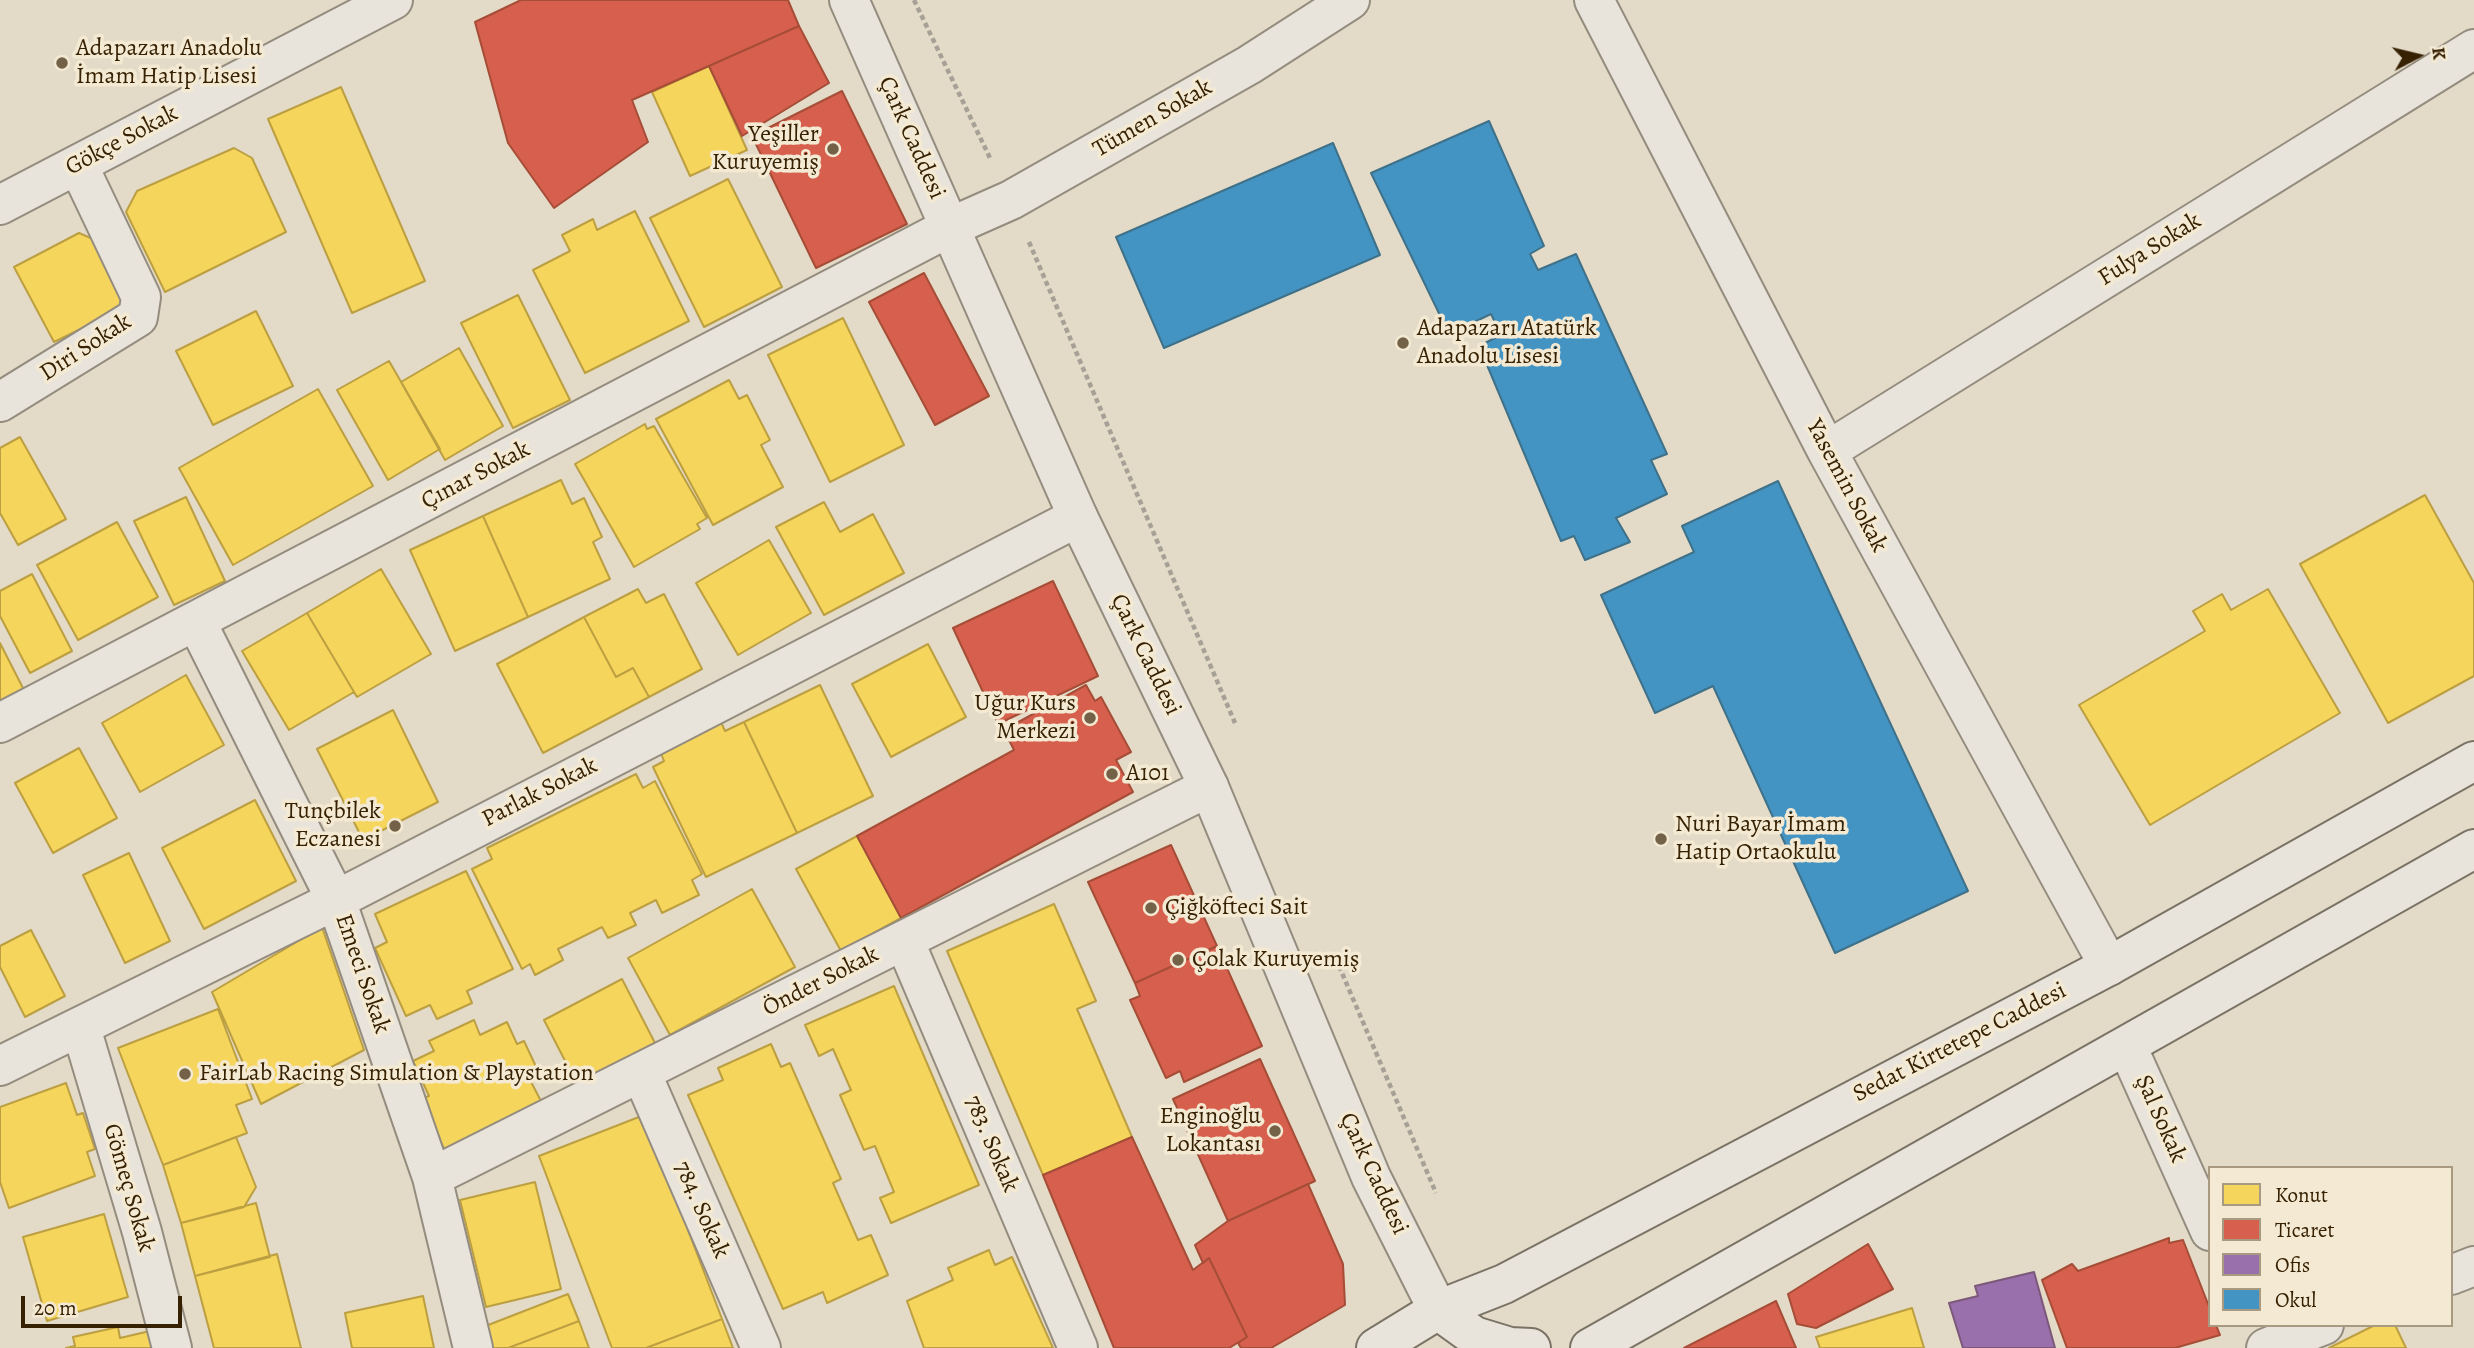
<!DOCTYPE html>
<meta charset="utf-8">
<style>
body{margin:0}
#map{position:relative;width:2474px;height:1348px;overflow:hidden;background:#e3dac7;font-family:Alegreya,serif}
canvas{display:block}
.legend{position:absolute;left:2208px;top:1166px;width:245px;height:161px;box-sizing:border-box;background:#f4ead3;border:2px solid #a89a80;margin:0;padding:9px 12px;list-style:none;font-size:21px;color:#362103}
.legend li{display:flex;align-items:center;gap:14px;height:35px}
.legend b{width:35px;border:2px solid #a89a80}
.north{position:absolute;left:2383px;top:21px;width:70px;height:70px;-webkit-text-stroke:5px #f4ead3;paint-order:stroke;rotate:83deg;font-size:19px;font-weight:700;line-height:28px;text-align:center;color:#362103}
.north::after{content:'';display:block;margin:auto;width:24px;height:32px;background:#362103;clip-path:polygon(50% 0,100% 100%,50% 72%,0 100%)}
.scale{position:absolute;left:21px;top:1296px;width:161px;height:32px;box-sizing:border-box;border:4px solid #362103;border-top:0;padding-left:9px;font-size:21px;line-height:24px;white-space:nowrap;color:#362103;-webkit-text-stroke:5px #f4ead3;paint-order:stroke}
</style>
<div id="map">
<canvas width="2474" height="1348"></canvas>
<ul class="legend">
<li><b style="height:19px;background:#f6d55c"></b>Konut</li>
<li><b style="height:19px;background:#d6604d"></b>Ticaret</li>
<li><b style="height:19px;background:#9970ab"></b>Ofis</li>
<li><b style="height:19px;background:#4393c3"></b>Okul</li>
</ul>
<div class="north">K</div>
<div class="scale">20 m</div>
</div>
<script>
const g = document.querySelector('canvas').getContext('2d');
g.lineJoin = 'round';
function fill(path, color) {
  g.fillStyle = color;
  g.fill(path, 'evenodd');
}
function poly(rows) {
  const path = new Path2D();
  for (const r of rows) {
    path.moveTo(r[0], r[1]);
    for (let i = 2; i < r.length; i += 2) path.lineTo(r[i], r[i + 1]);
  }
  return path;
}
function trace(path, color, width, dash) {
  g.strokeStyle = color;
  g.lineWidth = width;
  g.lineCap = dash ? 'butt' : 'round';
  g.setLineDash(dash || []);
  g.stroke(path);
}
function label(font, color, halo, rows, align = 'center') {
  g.font = font + ' Alegreya,serif';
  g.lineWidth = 7;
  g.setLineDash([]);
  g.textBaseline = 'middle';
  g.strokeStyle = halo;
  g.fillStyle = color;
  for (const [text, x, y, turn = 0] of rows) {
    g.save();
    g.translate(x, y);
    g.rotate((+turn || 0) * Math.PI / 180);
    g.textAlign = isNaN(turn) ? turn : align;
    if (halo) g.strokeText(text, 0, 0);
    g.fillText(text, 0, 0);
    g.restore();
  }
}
const homes = poly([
 [709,66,747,150,690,176,652,92,709,66],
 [341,87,425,281,352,313,268,119,341,87],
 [234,148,252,158,286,232,165,292,126,212,137,191,234,148],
 [728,179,782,287,704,327,650,218,728,179],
 [635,211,689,321,585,373,533,270,570,251,562,235,593,219,597,230,635,211],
 [79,233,100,242,132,304,54,342,14,267,79,233],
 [518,295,570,400,513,428,461,323,518,295],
 [256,311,293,386,213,425,176,351,256,311],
 [843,318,904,445,830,482,768,355,843,318],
 [459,348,503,426,445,460,401,382,459,348],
 [389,361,440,449,388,480,337,390,389,361],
 [729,380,739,399,747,395,770,440,761,445,783,487,713,525,656,419,729,380],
 [318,389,373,486,233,565,179,468,318,389],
 [645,424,647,429,654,426,707,518,697,524,700,529,634,567,575,464,645,424],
 [20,437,66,519,18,545,0,513,0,448,20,437],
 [561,480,572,504,584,498,602,537,593,542,610,579,528,617,483,516,561,480],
 [2425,495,2474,583,2474,676,2388,723,2300,564,2425,495],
 [186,497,225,581,174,605,134,521,186,497],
 [824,502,840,532,873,514,904,573,824,615,776,527,824,502],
 [483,516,528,617,455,651,410,550,483,516],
 [117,522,158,597,78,640,37,565,117,522],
 [769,540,811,613,738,655,696,583,769,540],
 [381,569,431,654,357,697,307,613,381,569],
 [32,574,72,651,30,673,0,616,0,591,32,574],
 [638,589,646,603,664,594,702,669,649,697,633,668,616,677,584,617,638,589],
 [2268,589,2340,713,2150,825,2079,705,2205,631,2193,611,2222,594,2231,610,2268,589],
 [307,613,354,692,289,730,242,651,307,613],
 [584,617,616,677,633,668,649,697,543,753,497,664,584,617],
 [0,643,25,692,0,705,0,643],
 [928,644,966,717,891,757,852,684,928,644],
 [186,675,224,745,140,792,102,723,186,675],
 [820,685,873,796,797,833,744,722,820,685],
 [393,710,438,802,363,840,317,749,393,710],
 [721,722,725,731,744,722,797,833,706,877,653,767,664,761,660,751,721,722],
 [79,748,117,818,53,853,15,783,79,748],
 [636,774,643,788,655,781,702,874,692,880,699,895,662,913,656,900,630,913,636,925,608,938,602,927,558,949,563,960,535,975,530,964,522,969,472,869,492,859,487,848,636,774],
 [255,800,296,881,204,929,162,848,255,800],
 [857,836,901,918,841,951,796,869,857,836],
 [129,853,170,941,125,963,83,875,129,853],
 [466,871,513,969,467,991,472,1003,437,1019,430,1005,406,1016,375,948,387,942,375,914,466,871],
 [752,889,795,967,670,1035,628,958,752,889],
 [1054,904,1096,1001,1077,1009,1132,1137,1043,1175,947,951,1054,904],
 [322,927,364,1050,261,1104,212,992,322,927],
 [31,930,65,996,25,1017,0,967,0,946,31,930],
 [622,979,655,1043,577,1084,544,1020,622,979],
 [894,986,979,1185,891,1223,880,1198,894,1192,875,1146,864,1150,840,1095,851,1090,833,1049,819,1056,805,1025,894,986],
 [218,1009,252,1099,236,1105,247,1133,163,1165,118,1048,218,1009],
 [474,1020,480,1035,507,1022,517,1044,524,1041,539,1073,529,1078,542,1103,444,1149,421,1099,429,1096,413,1061,434,1051,429,1041,474,1020],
 [771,1044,781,1067,790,1063,841,1179,833,1183,858,1240,871,1235,888,1275,827,1303,823,1292,783,1309,688,1095,723,1080,718,1068,771,1044],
 [66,1083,77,1115,83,1113,95,1149,87,1152,95,1176,9,1208,0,1182,0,1107,66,1083],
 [644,1115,722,1319,646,1348,612,1348,539,1156,644,1115],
 [236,1137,256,1187,244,1207,181,1223,163,1165,236,1137],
 [535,1182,561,1289,486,1307,460,1200,535,1182],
 [256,1203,270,1257,195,1276,181,1223,256,1203],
 [104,1214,128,1297,47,1321,23,1237,104,1214],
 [989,1250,995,1265,1012,1257,1053,1348,924,1348,907,1301,953,1280,948,1268,989,1250],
 [277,1254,301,1348,214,1348,195,1276,277,1254],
 [568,1294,579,1321,508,1348,490,1348,483,1327,568,1294],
 [423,1296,434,1348,352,1348,345,1313,423,1296],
 [1912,1308,1924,1348,1820,1348,1816,1337,1912,1308],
 [722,1319,733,1348,646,1348,722,1319],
 [579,1321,589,1348,508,1348,579,1321],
 [2375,1325,2395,1325,2406,1348,2329,1348,2375,1325],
 [118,1327,120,1338,150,1331,154,1348,66,1348,75,1346,73,1337,118,1327]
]);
fill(homes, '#f6d55c');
trace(homes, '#bc9f41', 2);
const shops = poly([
 [521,0,788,0,799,26,632,100,648,142,554,208,508,143,475,22,521,0],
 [799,26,829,83,742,136,709,66,799,26],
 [842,91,907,224,816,268,752,136,842,91],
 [924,273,989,396,935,425,869,302,924,273],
 [1053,581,1098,676,998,724,953,628,1053,581],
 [1086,685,1095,701,1101,697,1131,752,1116,760,1133,792,901,918,857,836,1014,750,1004,730,1086,685],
 [1171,845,1217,946,1135,983,1088,882,1171,845],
 [1217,946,1262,1046,1184,1082,1180,1071,1166,1078,1130,1000,1140,996,1135,983,1217,946],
 [1260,1059,1315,1181,1228,1221,1173,1099,1260,1059],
 [1132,1137,1193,1270,1209,1258,1247,1337,1229,1348,1114,1348,1043,1175,1132,1137],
 [1308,1184,1343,1264,1345,1305,1271,1348,1241,1348,1238,1343,1247,1337,1209,1258,1203,1263,1195,1245,1228,1221,1308,1184],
 [2169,1238,2169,1243,2183,1240,2210,1309,2210,1325,2216,1325,2220,1335,2175,1348,2067,1348,2042,1280,2072,1264,2078,1271,2169,1238],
 [1868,1244,1893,1289,1816,1328,1797,1324,1788,1294,1868,1244],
 [1776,1301,1796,1348,1684,1348,1776,1301]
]);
fill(shops, '#d6604d');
trace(shops, '#a64d37', 2);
const offices = poly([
 [2034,1272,2055,1348,1963,1348,1949,1303,1978,1296,1975,1286,2034,1272]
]);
fill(offices, '#9970ab');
trace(offices, '#7b5879', 2);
const schools = poly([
 [1489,121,1544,246,1530,254,1538,270,1576,254,1667,454,1651,460,1667,494,1616,518,1630,542,1585,560,1574,536,1561,541,1479,346,1501,335,1491,314,1449,334,1371,173,1489,121],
 [1333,143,1380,255,1164,348,1116,237,1333,143],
 [1778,481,1968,891,1835,953,1713,686,1655,713,1601,595,1694,552,1682,526,1778,481]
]);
fill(schools, '#4393c3');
trace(schools, '#3f7189', 2);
const minor = poly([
 [1594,0,1827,451,2109,966],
 [0,205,393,0],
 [0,402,138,317,141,297,78,165],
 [1827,451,2474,49],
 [196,621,336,900,432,1177,473,1348],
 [0,723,950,227,1011,200,1249,65,1350,0],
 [904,940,1078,1348],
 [81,1028,142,1232,172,1348],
 [2127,1046,2210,1231],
 [0,1066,336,900,1078,517],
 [641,1072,761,1348],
 [432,1177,1209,787],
 [2451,1275,2474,1266],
 [2266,1348,2324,1325]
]);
const tertiary = poly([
 [849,0,1078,517,1209,787,1371,1177,1438,1310]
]);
const secondary = poly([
 [1438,1310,1474,1336,1510,1347,1531,1348],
 [1376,1348,1438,1310,1504,1284,2109,966,2474,761],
 [1590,1348,2474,849]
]);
trace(minor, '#948c7e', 42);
trace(tertiary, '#948c7e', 42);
trace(secondary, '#7a7365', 42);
trace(poly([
 [914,0,990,158],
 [1029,242,1235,723],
 [1339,966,1436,1193]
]), '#a6a096', 4.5, [5, 3.5]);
trace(minor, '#e8e4db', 38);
trace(tertiary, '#e8e4db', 38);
trace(secondary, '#e8e4db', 38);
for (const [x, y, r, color] of [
 [62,63,7,"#736248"],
 [833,149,7,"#736248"],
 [1403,343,7,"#736248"],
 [1090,718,7,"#736248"],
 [1112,774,7,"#736248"],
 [395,826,7,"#736248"],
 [1661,839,7,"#736248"],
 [1151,908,7,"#736248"],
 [1178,960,7,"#736248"],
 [185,1074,7,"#736248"],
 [1275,1131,7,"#736248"]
]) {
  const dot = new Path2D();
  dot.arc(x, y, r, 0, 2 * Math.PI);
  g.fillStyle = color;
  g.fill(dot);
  trace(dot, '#f4ead3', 2.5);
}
label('24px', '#362103', '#f4ead3', [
 ["Adapazarı Anadolu",76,49],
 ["İmam Hatip Lisesi",76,77],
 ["Yeşiller",819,135,"right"],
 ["Kuruyemiş",819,163,"right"],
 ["Adapazarı Atatürk",1417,329],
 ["Anadolu Lisesi",1417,357],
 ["Uğur Kurs",1076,704,"right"],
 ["Merkezi",1076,732,"right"],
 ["A101",1126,774],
 ["Tunçbilek",381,812,"right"],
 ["Eczanesi",381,840,"right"],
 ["Nuri Bayar İmam",1675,825],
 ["Hatip Ortaokulu",1675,853],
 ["Çiğköfteci Sait",1165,908],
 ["Çolak Kuruyemiş",1192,960],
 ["FairLab Racing Simulation & Playstation",199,1074],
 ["Enginoğlu",1261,1117,"right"],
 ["Lokantası",1261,1145,"right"]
], 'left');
label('24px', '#362103', '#f4ead3', [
 ["Tümen Sokak",1153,119,-30],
 ["Çark Caddesi",911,138,66],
 ["Gökçe Sokak",122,141,-28],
 ["Fulya Sokak",2150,250,-32],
 ["Diri Sokak",86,348,-33],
 ["Çınar Sokak",476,476,-28],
 ["Yasemin Sokak",1846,486,62],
 ["Çark Caddesi",1145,655,64],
 ["Parlak Sokak",540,793,-27],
 ["Emeci Sokak",362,974,71],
 ["Önder Sokak",821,982,-27],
 ["Sedat Kirtetepe Caddesi",1960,1043,-27],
 ["Şal Sokak",2160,1119,66],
 ["783. Sokak",991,1144,67],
 ["Çark Caddesi",1373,1174,65],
 ["Gömeç Sokak",128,1188,74],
 ["784. Sokak",701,1210,66]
]);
</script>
